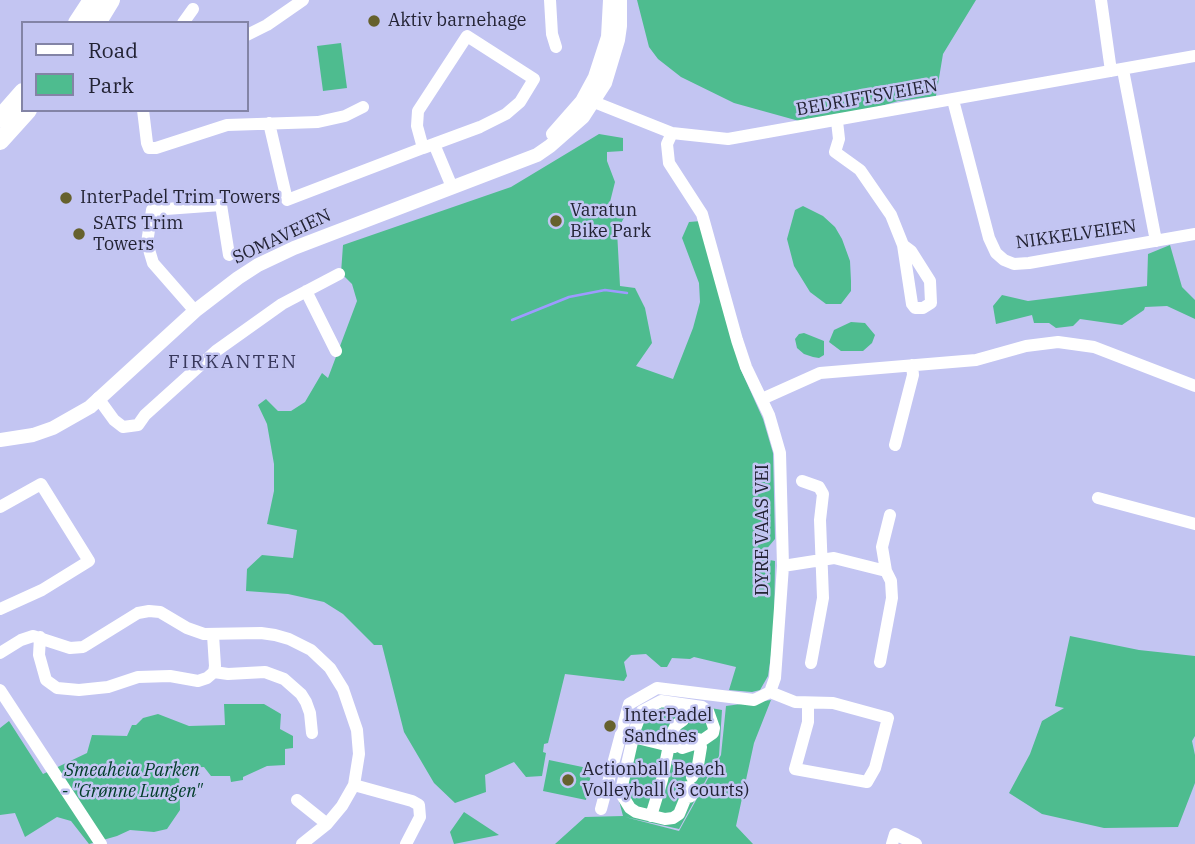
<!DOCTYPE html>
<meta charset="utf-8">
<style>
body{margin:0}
#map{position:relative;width:1195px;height:844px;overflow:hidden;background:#c3c5f2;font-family:"IBM Plex Serif",serif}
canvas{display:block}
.legend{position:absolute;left:21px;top:21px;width:228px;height:91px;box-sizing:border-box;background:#c3c5f2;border:2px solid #8384a6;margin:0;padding:9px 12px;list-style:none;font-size:21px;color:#232334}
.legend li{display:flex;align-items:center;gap:14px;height:35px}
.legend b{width:35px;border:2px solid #8384a6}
</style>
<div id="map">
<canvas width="1195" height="844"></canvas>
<ul class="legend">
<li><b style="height:9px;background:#fff"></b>Road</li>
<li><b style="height:19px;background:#4ebc8f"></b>Park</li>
</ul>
</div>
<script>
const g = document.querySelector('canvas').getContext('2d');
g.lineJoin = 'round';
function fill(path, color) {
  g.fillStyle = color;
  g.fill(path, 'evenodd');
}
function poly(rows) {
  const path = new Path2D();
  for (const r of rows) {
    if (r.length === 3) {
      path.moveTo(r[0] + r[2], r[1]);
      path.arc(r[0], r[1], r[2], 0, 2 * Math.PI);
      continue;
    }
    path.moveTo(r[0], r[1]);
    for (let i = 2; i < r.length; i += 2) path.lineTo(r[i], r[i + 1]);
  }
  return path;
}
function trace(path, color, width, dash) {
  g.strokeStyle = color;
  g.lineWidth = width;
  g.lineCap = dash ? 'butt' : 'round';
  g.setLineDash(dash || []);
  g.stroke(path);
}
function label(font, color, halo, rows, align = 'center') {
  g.font = font + ' "IBM Plex Serif",serif';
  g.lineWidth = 5;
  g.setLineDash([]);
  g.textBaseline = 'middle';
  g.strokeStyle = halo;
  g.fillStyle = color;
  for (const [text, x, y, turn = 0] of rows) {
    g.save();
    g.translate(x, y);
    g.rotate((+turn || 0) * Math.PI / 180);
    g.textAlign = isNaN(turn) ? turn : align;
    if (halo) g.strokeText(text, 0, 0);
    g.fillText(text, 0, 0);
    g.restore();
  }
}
fill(poly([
 [637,0,976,0,943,54,936,96,898,101,878,107,799,121,734,103,681,77,658,59,649,47],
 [341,43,347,88,323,91,317,46],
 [599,134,623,138,623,151,607,152,607,161,615,182,610,202,627,212,617,231,620,286,635,288,645,308,652,343,636,366,673,379,693,328,700,302,699,283,682,238,689,222,701,221,741,370,763,419,773,453,775,539,759,558,775,561,774,635,768,676,760,690,752,692,729,690,736,667,694,657,690,659,672,658,667,667,661,667,646,654,631,655,624,662,627,676,624,681,565,674,548,743,544,744,543,752,546,753,542,776,526,777,514,762,485,775,486,792,455,803,434,783,404,732,382,645,374,645,343,614,324,602,288,594,246,591,247,569,262,555,293,558,297,530,267,524,274,491,274,464,267,424,258,405,266,399,278,411,291,411,305,402,322,373,328,378,357,301,352,284,341,273,343,245,511,187],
 [803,206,823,216,835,227,842,239,850,261,851,281,851,291,841,304,826,304,810,292,794,266,787,239,795,210],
 [1170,245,1182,287,1195,300,1195,319,1167,306,1145,307,1144,310,1122,325,1080,319,1073,326,1056,328,1049,323,1034,323,1032,315,996,324,993,306,1002,295,1028,301,1147,286,1148,254],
 [851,322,865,323,875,335,872,343,863,351,841,351,829,342,834,330],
 [804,333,824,341,824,355,819,358,813,357,804,354,797,348,795,339,799,334],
 [1070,636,1139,650,1195,656,1195,736,1192,741,1195,755,1195,783,1178,827,1104,828,1042,814,1009,793,1030,754,1042,721,1064,708,1055,706],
 [661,699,722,710,719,756,679,829,625,817,679,831,721,755,726,706,771,700,754,743,736,826,753,844,555,844,585,817,623,816,617,793,637,711],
 [224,704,264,704,281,714,280,729,293,736,293,748,285,749,285,765,267,766,243,777,243,780,231,782,230,776,211,776,204,767,179,768,180,810,167,829,154,832,130,830,117,836,89,844,71,821,57,817,25,837,15,813,0,815,0,728,9,721,43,774,87,753,92,735,127,736,132,725,136,725,143,718,158,714,189,726,225,725],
 [549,760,592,769,586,800,543,791],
 [464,812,499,835,454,844,450,832]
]), '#4ebc8f');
trace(poly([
 [512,320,569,297,605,290,627,293]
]), '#9e9bff', 2.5);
trace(poly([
 [550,0,552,34,556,47],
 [1101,0,1111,71],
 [183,23,193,9],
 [247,35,267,25,303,0],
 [1123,70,1156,241],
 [590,95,594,102,672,133,728,139,1195,56],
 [953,100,989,238,996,253,1004,260,1014,264,1029,263,1195,234],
 [143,110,147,143,149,148,156,148,227,125,318,122,345,116,363,107],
 [837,121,839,139,835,152,860,170,891,215,903,245,912,304,915,308,923,308,931,303,930,281,911,251,903,245],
 [269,123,287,200,423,148],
 [434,144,423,148,417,126,418,111,467,36,534,79,520,102,506,114,480,127,434,144,452,187],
 [306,291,336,351],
 [195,311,153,263,147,243,152,210,221,205,229,255],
 [98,398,114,420,123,427,138,425,145,415,216,351,282,304,339,274],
 [762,399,820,373,976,360,1026,346,1058,342,1094,347,1195,386],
 [895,445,913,375,912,365],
 [802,481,819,487,823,494,820,520,823,598,811,663],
 [1098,498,1195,524],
 [0,507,41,484,89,561,42,590,0,609],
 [783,566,834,558,886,571],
 [40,637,39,655,46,680,57,688,79,690,108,687,138,677,170,676,198,681,207,678,214,672,215,666,213,635],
 [0,653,21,640,33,636,70,648,83,647,138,613,149,611,160,612,187,628,204,634,261,633,275,635,289,639,311,650,330,668,343,689,357,730,359,754,354,785,342,806,327,824,302,844],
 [880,662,892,598,891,581,886,571,882,547,890,515],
 [214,672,228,674,265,672,284,679,301,694,306,702,310,713,312,733],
 [0,690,101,844],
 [770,692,795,702,833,703,888,718,875,768,867,782,795,769,808,722,808,703],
 [633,737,674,747],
 [682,748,700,742,713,733,714,728,708,711,702,707,661,701,642,711,635,729,622,786,622,795,630,808,636,812,665,819,673,818,679,814,686,797],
 [692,777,698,765,701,747,698,739],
 [354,785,412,801,419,805,420,817,406,844],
 [688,792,5],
 [297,800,327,824],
 [601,809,629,704,657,688,754,700,770,692,775,678,783,566,780,453,769,415,746,367,737,340,702,214,669,163,667,144,672,133],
 [651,816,662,780,671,735,676,725,683,720,687,705],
 [892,844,895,834,916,844]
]), '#fff', 12);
trace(poly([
 [553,134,582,101,595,77,608,37,610,0],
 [0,440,33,435,53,428,90,407,195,311,238,278,258,265,294,248,537,155,550,146,583,117,605,83,618,40,620,26,620,0]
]), '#fff', 14);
trace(poly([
 [77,23,92,0],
 [97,23,111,0],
 [0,118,23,92],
 [0,141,28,110]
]), '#fff', 18);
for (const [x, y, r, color] of [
 [374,21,7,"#66612d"],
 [66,198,7,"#66612d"],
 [556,221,7,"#66612d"],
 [79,234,7,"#66612d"],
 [610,726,7,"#66612d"],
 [568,780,7,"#66612d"]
]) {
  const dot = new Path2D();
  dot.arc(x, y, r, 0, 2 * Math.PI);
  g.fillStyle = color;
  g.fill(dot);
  trace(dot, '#c3c5f2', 2.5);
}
label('18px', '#232334', '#c3c5f2', [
 ["Aktiv barnehage",388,21],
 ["InterPadel Trim Towers",80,198],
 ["Varatun",570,211],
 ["Bike Park",570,232],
 ["SATS Trim",93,224],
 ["Towers",93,245],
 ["InterPadel",624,716],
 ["Sandnes",624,737],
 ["Actionball Beach",582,770],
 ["Volleyball (3 courts)",582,791]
], 'left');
label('18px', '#232334', '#c3c5f2', [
 ["BEDRIFTSVEIEN",867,98,-10],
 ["NIKKELVEIEN",1076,235,-8],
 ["SOMAVEIEN",282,237,-25],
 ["DYRE VAAS VEI",763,530,-90]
]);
label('italic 18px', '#003d28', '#c3c5f2', [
 ["Smeaheia Parken",132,771],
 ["- \"Grønne Lungen\"",132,792]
]);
g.letterSpacing = '2px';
label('19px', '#38385c', '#c3c5f2', [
 ["FIRKANTEN",233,363]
]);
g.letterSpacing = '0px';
</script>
